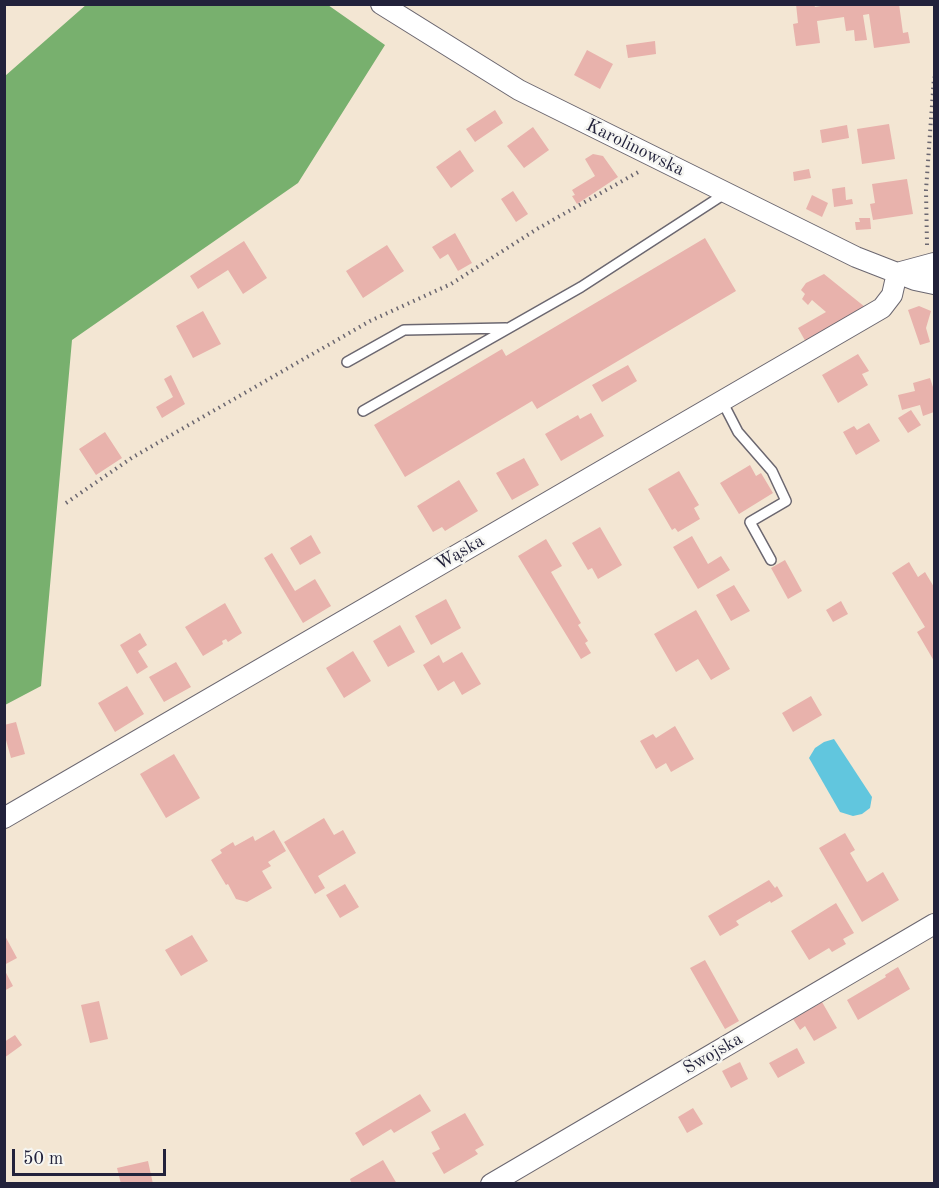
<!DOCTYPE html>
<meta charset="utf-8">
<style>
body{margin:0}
#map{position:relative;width:939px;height:1188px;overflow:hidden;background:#f3e6d3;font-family:"Old Standard TT",serif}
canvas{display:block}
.frame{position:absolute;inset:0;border:6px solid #22223b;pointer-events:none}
.scale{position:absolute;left:12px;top:1149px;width:154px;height:27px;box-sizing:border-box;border:3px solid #22223b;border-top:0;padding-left:8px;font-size:18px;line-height:21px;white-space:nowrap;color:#22223b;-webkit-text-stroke:4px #f6f6f2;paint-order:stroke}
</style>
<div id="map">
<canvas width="939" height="1188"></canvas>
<div class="frame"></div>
<div class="scale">50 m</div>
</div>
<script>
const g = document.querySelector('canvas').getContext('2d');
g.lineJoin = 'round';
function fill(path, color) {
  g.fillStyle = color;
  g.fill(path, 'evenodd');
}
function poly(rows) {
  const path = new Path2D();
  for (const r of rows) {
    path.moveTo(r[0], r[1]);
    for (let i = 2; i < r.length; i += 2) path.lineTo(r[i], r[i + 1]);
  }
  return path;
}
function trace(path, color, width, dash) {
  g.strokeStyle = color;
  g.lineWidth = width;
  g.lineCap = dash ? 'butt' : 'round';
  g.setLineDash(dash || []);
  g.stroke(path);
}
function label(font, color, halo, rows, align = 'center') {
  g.font = font + ' "Old Standard TT",serif';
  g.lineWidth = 5;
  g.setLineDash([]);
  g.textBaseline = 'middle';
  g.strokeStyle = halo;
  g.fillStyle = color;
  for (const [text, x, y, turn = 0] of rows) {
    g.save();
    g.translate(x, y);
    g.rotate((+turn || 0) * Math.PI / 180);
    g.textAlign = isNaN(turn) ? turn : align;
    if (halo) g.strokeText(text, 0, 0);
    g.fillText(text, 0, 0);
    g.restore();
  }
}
fill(poly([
 [87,4,328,5,385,45,298,183,72,340,41,686,5,705,5,76]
]), '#78b06e');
fill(poly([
 [834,739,872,797,870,808,862,814,853,816,840,812,809,758,815,748,824,742]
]), '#61c6de');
fill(poly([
 [796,4,814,4,815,7,833,4,899,4,903,33,908,32,910,43,874,48,869,14,863,15,867,40,855,41,854,30,846,31,844,17,817,21,820,43,796,46,793,24,798,23],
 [655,41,656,54,628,58,626,45],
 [587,50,613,64,600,89,574,75],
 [495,110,503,123,475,142,466,129],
 [889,124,895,159,862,164,857,129],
 [847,125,849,138,822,143,820,130],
 [533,127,549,150,524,168,507,146],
 [460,150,474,171,451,188,436,167],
 [593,154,603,156,618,177,577,204,572,196,575,195,572,190,595,176,585,159],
 [809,169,811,178,794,181,793,172],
 [907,179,913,214,873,220,870,204,875,203,872,184],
 [845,187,846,200,852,199,853,204,834,207,832,189],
 [513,191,528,214,516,222,501,199],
 [812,195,828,203,822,217,806,209],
 [859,218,870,218,871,229,856,230,855,222,860,222],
 [455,233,472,263,458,271,448,254,440,259,432,247],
 [705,238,736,291,537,409,532,401,405,477,374,425,502,349,506,356],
 [244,241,267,278,243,294,228,270,198,289,190,276],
 [387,245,404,271,363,298,346,271],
 [824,274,865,307,807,344,798,328,826,312,812,300,808,305,802,299,805,294,801,290,806,283],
 [919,306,931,311,926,328,930,342,920,345,908,310],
 [203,311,221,344,193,358,176,326],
 [858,354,869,371,862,374,868,385,838,403,822,375],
 [628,365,637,381,602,402,592,385],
 [171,375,185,404,162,418,156,407,173,397,164,379],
 [930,378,933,387,934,387,934,412,923,416,920,405,902,410,898,395,915,391,913,383],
 [911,410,921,425,908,433,898,418],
 [591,413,604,436,561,461,545,434,578,415,580,419],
 [869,423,880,441,856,455,843,432,854,426,857,430],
 [105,432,122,458,96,475,79,449],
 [524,458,539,485,512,500,496,473],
 [750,465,756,476,761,473,773,493,739,514,720,483],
 [679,471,699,505,694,508,700,519,678,532,675,528,672,530,648,489],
 [459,480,478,511,445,531,442,527,433,532,417,506],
 [600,527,622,565,598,579,592,568,588,570,572,543],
 [311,535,321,553,300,565,290,548],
 [692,536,708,564,721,556,730,570,698,589,673,547],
 [546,539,562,566,551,572,581,623,578,625,588,641,585,643,591,653,581,659,518,556],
 [272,553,295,591,315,579,331,606,303,623,264,558],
 [785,560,802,591,788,599,771,568],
 [909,562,918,577,925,572,934,587,934,661,917,632,925,627,892,573],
 [734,585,750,611,731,621,716,595],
 [446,599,461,628,431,645,415,616],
 [841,601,848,614,833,622,826,610],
 [225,603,242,633,228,642,226,639,222,641,223,644,203,656,185,627],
 [696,610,730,669,711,680,698,659,676,672,654,634],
 [400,625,415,652,388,667,373,641],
 [140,633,147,645,138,651,148,667,137,674,120,645],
 [353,651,371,681,344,698,326,668],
 [462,652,481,684,462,695,454,681,438,691,423,665,439,655,443,663],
 [176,662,191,687,164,702,149,677],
 [127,686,144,714,115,732,98,703],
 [811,696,822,715,793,732,782,713],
 [16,722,25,754,11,758,4,733,4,725],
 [675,726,694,759,671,772,666,763,656,769,640,741,653,734,656,738],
 [174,754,200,798,166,818,140,774],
 [324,818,334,835,343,830,356,853,318,876,325,888,315,894,284,842],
 [274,830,286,851,268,862,271,866,262,871,272,888,247,902,236,899,228,884,226,885,211,860,222,853,220,850,233,842,235,846,253,836,255,841],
 [845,833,855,850,850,853,867,882,883,872,899,900,862,922,819,848],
 [769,880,775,888,777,886,783,896,771,903,770,901,736,921,739,925,720,936,708,916],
 [345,884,359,907,340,918,326,895],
 [836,903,854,933,843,939,846,944,832,952,829,948,809,960,791,931],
 [4,934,17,958,4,965],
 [192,935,208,961,181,976,165,950],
 [705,960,739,1021,725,1029,690,968],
 [898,967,910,989,858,1020,847,1000,886,977,885,975],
 [4,969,13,986,4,991],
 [99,1001,108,1039,90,1043,81,1005],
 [822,1002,837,1028,814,1041,805,1026,800,1030,793,1019],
 [15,1035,22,1045,4,1058,4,1042],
 [797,1048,805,1063,778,1078,769,1063],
 [740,1062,748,1079,731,1088,722,1071],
 [420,1094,431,1111,394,1133,391,1129,363,1146,355,1133],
 [693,1108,703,1124,687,1133,678,1117],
 [465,1113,484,1145,475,1150,478,1154,444,1174,432,1153,440,1149,431,1132],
 [383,1160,397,1184,348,1184,351,1182,350,1179],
 [148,1161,153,1184,121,1184,117,1168]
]), '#e8b2ac');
const lane = poly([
 [347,362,404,330,506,328],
 [722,401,738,432,772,471,786,501,750,522,771,560],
 [363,411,581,287,726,193]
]);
const street = poly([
 [381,4,519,90,856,257,915,280,934,284],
 [897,273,934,263],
 [4,818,882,308,892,295,897,273],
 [491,1184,934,924]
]);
trace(lane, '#6b6770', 12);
trace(street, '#6b6770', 22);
trace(poly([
 [927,245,926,190,934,77],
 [66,503,133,457,370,321,451,284,537,229,640,171]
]), '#6b6770', 4, [1.5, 4.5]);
trace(lane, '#fff', 9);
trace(street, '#fff', 20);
label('18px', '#22223b', '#f6f6f2', [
 ["Karolinowska",635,148,26],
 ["Wąska",460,553,-30],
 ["Swojska",713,1054,-30]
]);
</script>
